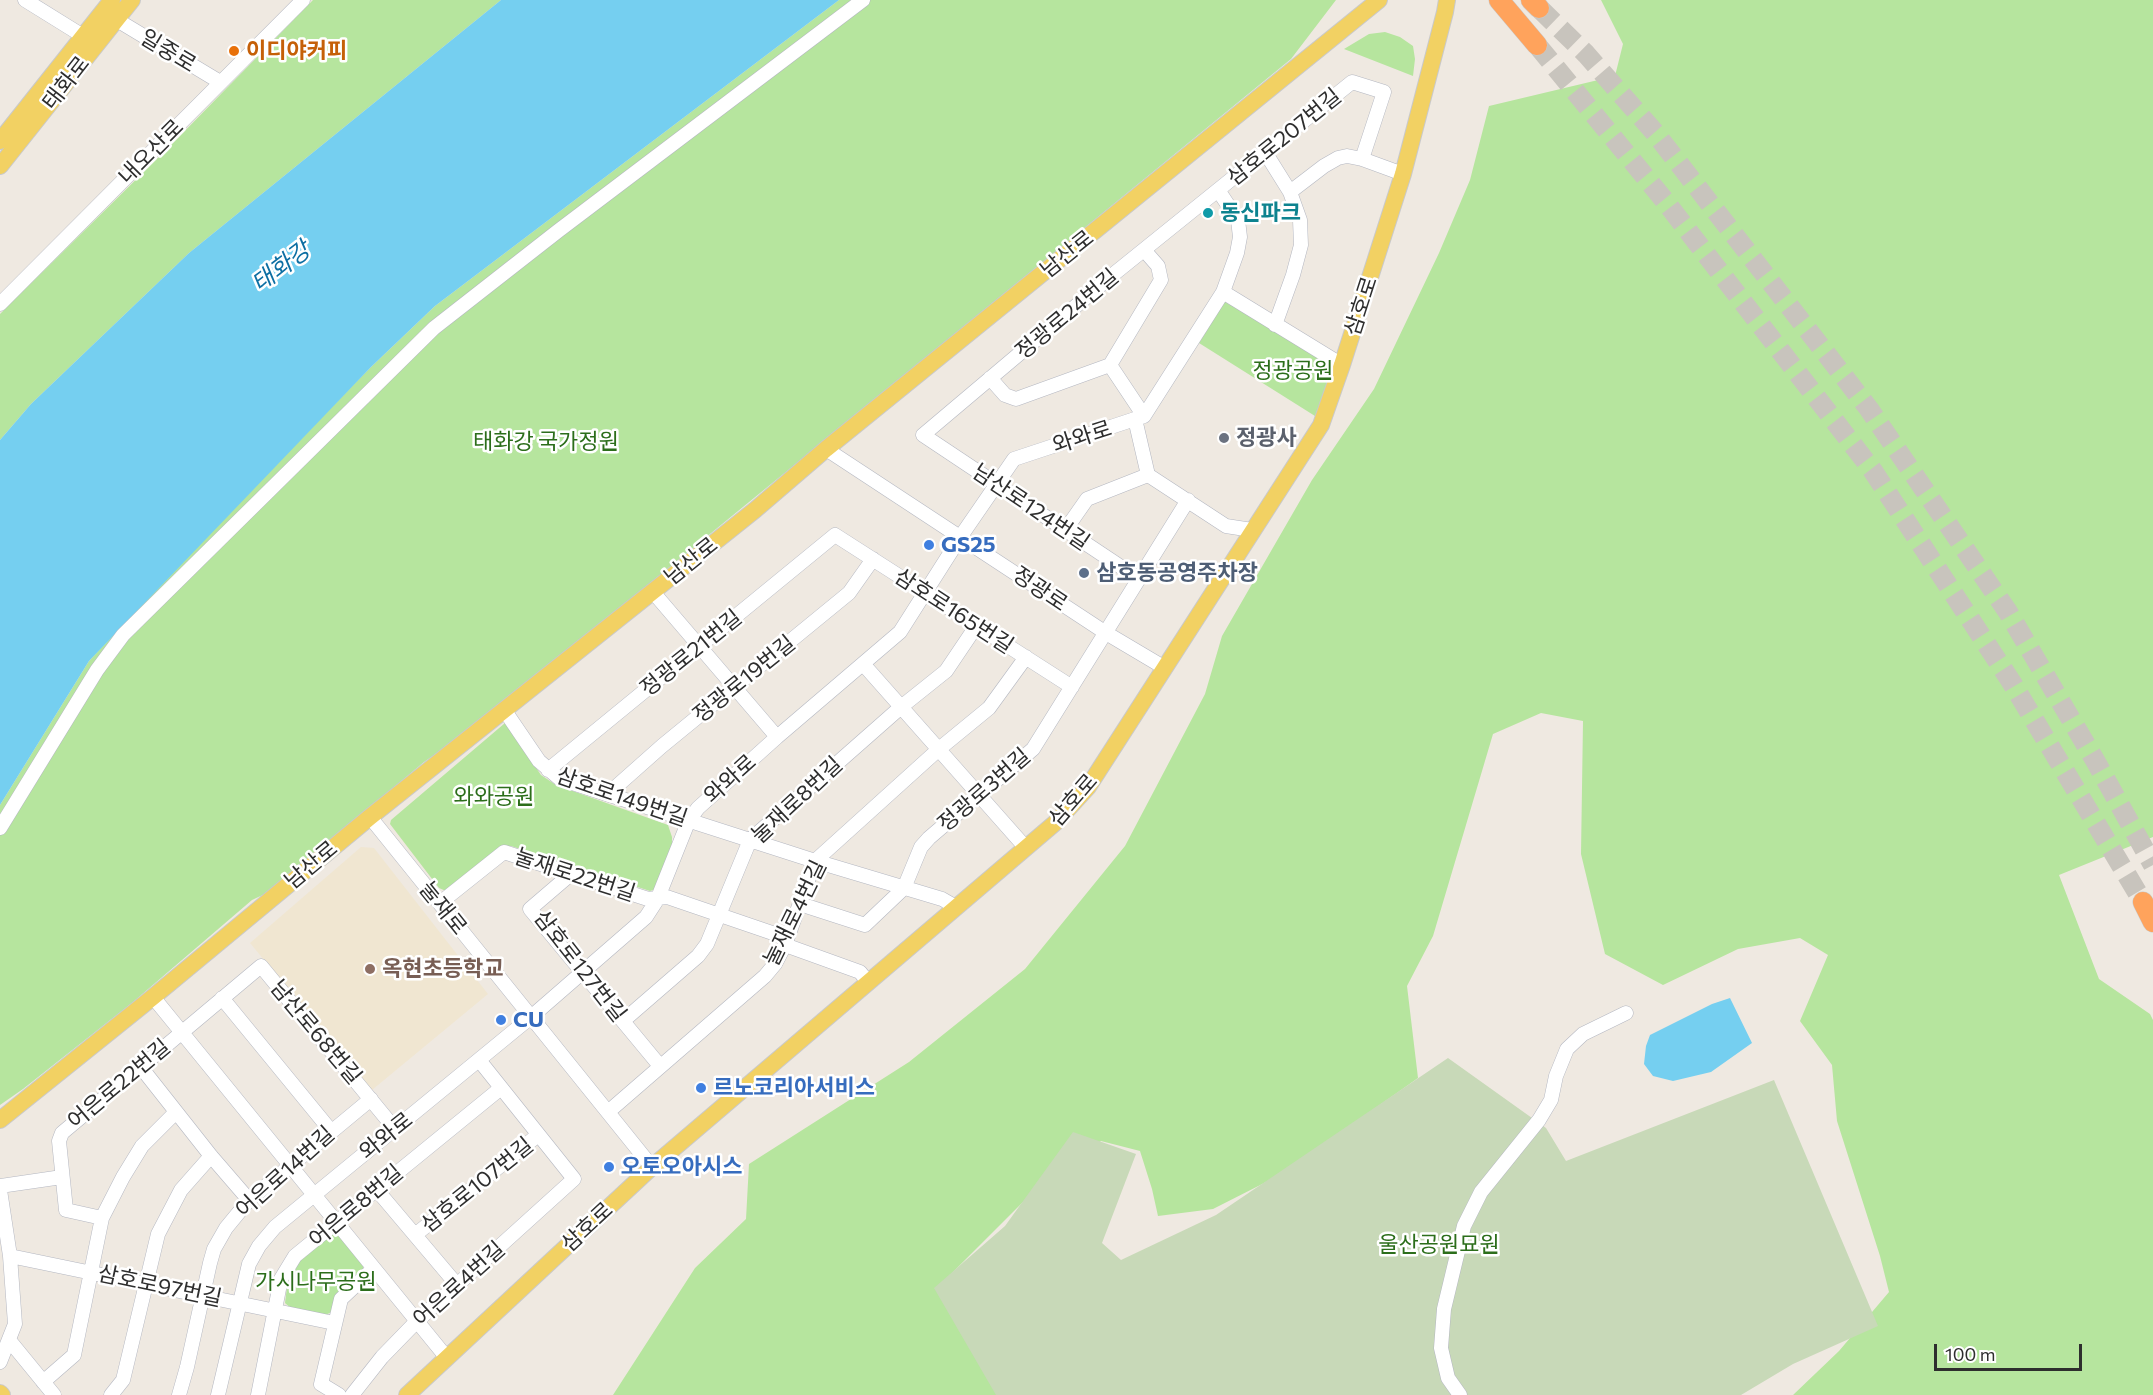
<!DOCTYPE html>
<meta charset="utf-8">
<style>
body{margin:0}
#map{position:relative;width:2153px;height:1395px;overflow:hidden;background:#efe9e1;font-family:Commissioner,sans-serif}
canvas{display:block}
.scale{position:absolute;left:1934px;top:1344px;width:148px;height:27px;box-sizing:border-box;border:3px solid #2e2e2e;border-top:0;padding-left:8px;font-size:18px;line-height:21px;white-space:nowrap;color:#2e2e2e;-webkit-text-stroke:4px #fff;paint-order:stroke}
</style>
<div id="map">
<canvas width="2153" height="1395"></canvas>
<div class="scale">100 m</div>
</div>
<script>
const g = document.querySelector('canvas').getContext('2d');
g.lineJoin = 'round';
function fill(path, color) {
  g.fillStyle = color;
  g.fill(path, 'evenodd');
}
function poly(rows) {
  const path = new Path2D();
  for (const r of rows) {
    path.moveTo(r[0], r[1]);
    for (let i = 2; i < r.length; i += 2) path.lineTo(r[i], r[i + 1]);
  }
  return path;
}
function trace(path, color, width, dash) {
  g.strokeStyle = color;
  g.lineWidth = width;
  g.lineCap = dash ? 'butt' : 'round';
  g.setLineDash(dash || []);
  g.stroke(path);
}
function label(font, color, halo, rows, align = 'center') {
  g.font = font + ' Commissioner,"Noto Sans KR",sans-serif';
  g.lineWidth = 5;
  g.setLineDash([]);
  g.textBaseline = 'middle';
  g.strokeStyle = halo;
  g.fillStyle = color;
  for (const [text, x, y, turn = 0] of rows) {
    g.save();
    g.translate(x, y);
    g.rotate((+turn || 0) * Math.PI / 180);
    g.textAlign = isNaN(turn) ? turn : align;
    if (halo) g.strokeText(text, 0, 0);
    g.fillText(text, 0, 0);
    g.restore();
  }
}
fill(poly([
 [361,847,374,848,488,994,372,1090,250,943]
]), '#f0e6d1');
fill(poly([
 [313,0,501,0,189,253,31,404,0,440,0,314,174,142],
 [839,0,1336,0,1291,59,661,574,546,671,477,725,424,762,269,892,252,900,133,1002,23,1089,0,1105,0,805,89,661,216,525,371,367,435,306],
 [1601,0,2153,0,2153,837,2059,875,2099,979,2150,1014,2153,1020,2153,1395,1793,1395,1839,1351,1889,1292,1880,1256,1837,1121,1832,1065,1800,1021,1828,955,1800,938,1738,949,1663,985,1605,954,1581,854,1583,721,1541,713,1493,734,1433,936,1407,986,1418,1078,1284,1173,1213,1209,1158,1216,1152,1189,1140,1151,1101,1141,1046,1179,943,1282,1001,1395,613,1395,695,1268,746,1219,749,1164,909,1062,1025,969,1125,846,1205,694,1222,636,1312,480,1374,389,1439,253,1470,180,1489,106,1615,76,1623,44],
 [1385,32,1400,37,1413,46,1415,59,1413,76,1344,49,1369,34],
 [1225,300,1335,366,1315,416,1199,343],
 [505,723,541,775,556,785,668,825,672,837,672,847,656,889,650,891,511,846,502,847,446,891,439,888,390,824,391,820],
 [338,1234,363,1266,363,1273,332,1312,325,1315,292,1309,285,1303,288,1279,300,1261,331,1235]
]), '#b6e59e');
fill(poly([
 [1448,1058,1546,1128,1566,1161,1774,1080,1878,1326,1793,1364,1741,1395,996,1395,934,1288,1005,1226,1073,1132,1136,1154,1102,1243,1121,1260,1216,1215]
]), '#c8d9b8');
fill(poly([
 [501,0,839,0,435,306,371,367,89,661,0,805,0,440,31,404,189,253],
 [1730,998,1752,1043,1711,1072,1673,1081,1653,1076,1644,1064,1646,1046,1650,1035,1712,1004]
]), '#75cff0');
trace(poly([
 [1539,8,1586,54,1656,134,1869,409,2008,612,2096,762,2153,865],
 [1537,45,1665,201,1873,471,2012,683,2143,902]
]), '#c8c4bd', 20, [20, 10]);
const minor = poly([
 [25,0,83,36],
 [117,20,220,82],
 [1265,152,1290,192,1300,220,1301,245,1293,275,1275,325],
 [1290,192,1324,166,1338,158,1347,156,1362,159,1403,174],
 [1223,292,1342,365],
 [0,304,303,0],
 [1110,365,1144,416],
 [990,378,1005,395,1016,399,1110,365,1161,280,1158,266,1144,250],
 [1135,419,1148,475],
 [826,449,1106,633,1165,668],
 [1066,529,1087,499,1148,475,1226,526,1252,530],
 [1139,579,923,435,1115,273,1352,82,1384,92,1362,159],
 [653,592,777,737],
 [864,665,1026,848],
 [505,711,539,761,560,779,815,861,942,899,956,907],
 [548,770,835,535,1072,687],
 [609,793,662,746,849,593,873,559],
 [370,817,652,1167],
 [0,828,97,670,123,635,434,328,558,231,863,0],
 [572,873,530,909,660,1066],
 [440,903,504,852,648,899,667,897,787,938],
 [800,904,865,925,904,888,921,847,929,838,1033,749,1188,500],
 [785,945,860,972,868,982],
 [153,997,447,1358],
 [222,998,331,1131],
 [623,1021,698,956,707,944,750,840,901,707,946,671,977,625],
 [140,1066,211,1156,249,1200],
 [608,1112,765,976,775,964,785,945,815,861,939,749,989,708,1026,657],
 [0,1186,62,1177],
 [376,1189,458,1286],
 [0,1190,10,1256,15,1324,0,1362],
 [102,1218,66,1210,59,1141,62,1133,261,966,395,1129],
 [415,1235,538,1135],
 [10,1256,334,1323],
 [9,1340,54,1395],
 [43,1382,74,1355,102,1218,123,1177,142,1146,176,1112],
 [111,1395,123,1380,158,1234,181,1190,211,1156],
 [179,1395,187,1367,210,1263,214,1249,226,1228,249,1200,371,1099],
 [218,1395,249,1264,259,1246,275,1227,531,1017,646,917,657,900,689,820,698,808,777,737,900,632,961,536,1014,459,1144,416,1223,292,1237,253,1240,237,1238,220,1218,190],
 [258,1395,281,1279,295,1256,501,1088],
 [339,1395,321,1384,341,1299,373,1269],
 [352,1395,382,1357,416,1322,574,1179,479,1060],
 [1460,1395,1448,1378,1441,1348,1444,1309,1464,1226,1481,1192,1539,1120,1551,1100,1556,1076,1567,1049,1583,1034,1626,1013]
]);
const major = poly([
 [0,141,112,0],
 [0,166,132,0],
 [0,1120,153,997,370,817,755,510,826,449,1379,0],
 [0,1393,2,1395],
 [407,1395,652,1167,1055,823,1088,787,1321,425,1342,365,1403,174,1445,12,1447,0]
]);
const highway = poly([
 [1499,0,1537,45],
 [1531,0,1539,8],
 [2143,902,2153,922]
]);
trace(minor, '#b4b7c1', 15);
trace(major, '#c9c9c9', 18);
trace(highway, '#c9c9c9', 21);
trace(minor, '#fff', 14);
trace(major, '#f2d163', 16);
trace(highway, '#ffa35c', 20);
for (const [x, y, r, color] of [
 [234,51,6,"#e8710a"],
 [1208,213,6,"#0f9aa8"],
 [1224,438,6,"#6b7280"],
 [929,545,6,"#3f7fe0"],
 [1084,573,6,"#5c6f8a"],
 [370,969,6,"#8d6e63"],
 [501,1020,6,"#3f7fe0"],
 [701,1088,6,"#3f7fe0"],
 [609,1167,6,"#3f7fe0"]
]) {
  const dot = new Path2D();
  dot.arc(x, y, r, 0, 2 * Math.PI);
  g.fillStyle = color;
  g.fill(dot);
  trace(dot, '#fff', 2);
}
label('22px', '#2e2e2e', '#fff', [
 ["일중로",168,51,31],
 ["태화로",66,83,-52],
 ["삼호로207번길",1284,137,-39],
 ["내오산로",151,152,-45],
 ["남산로",1067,254,-39],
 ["삼호로",1361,306,-72],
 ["정광로24번길",1067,314,-40],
 ["와와로",1082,437,-18],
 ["남산로124번길",1031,507,34],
 ["남산로",691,561,-39],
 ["정광로",1040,589,34],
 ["삼호로165번길",954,611,33],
 ["정광로21번길",691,653,-39],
 ["정광로19번길",744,679,-39],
 ["와와로",730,779,-42],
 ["정광로3번길",984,790,-41],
 ["삼호로149번길",622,797,19],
 ["눌재로8번길",797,800,-43],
 ["삼호로",1073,800,-49],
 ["남산로",311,865,-40],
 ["눌재로22번길",575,875,18],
 ["눌재로",443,908,51],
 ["눌재로4번길",795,913,-64],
 ["삼호로127번길",580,966,52],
 ["남산로68번길",316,1032,50],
 ["어은로22번길",119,1084,-40],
 ["와와로",386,1136,-39],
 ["어은로14번길",285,1172,-42],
 ["삼호로107번길",477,1185,-39],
 ["어은로8번길",356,1206,-40],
 ["삼호로",587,1227,-43],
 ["어은로4번길",459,1284,-42],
 ["삼호로97번길",160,1286,12]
]);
label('bold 22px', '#c56008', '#fff', [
 ["이디야커피",246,51]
], 'left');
label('bold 22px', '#0d838f', '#fff', [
 ["동신파크",1220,213]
], 'left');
label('22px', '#2c6e1b', '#fff', [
 ["정광공원",1293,371],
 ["태화강 국가정원",546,442],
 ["와와공원",494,797],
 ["울산공원묘원",1439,1245],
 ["가시나무공원",316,1282]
]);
label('bold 22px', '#5b616d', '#fff', [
 ["정광사",1236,438]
], 'left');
label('bold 22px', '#366cbe', '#fff', [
 ["GS25",941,545],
 ["CU",513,1020],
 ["르노코리아서비스",713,1088],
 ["오토오아시스",621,1167]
], 'left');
label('bold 22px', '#4e5e75', '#fff', [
 ["삼호동공영주차장",1096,573]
], 'left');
label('bold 22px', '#785e54', '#fff', [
 ["옥현초등학교",382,969]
], 'left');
label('italic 24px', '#0d6fa3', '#fff', [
 ["태화강",281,267,-37]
]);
</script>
